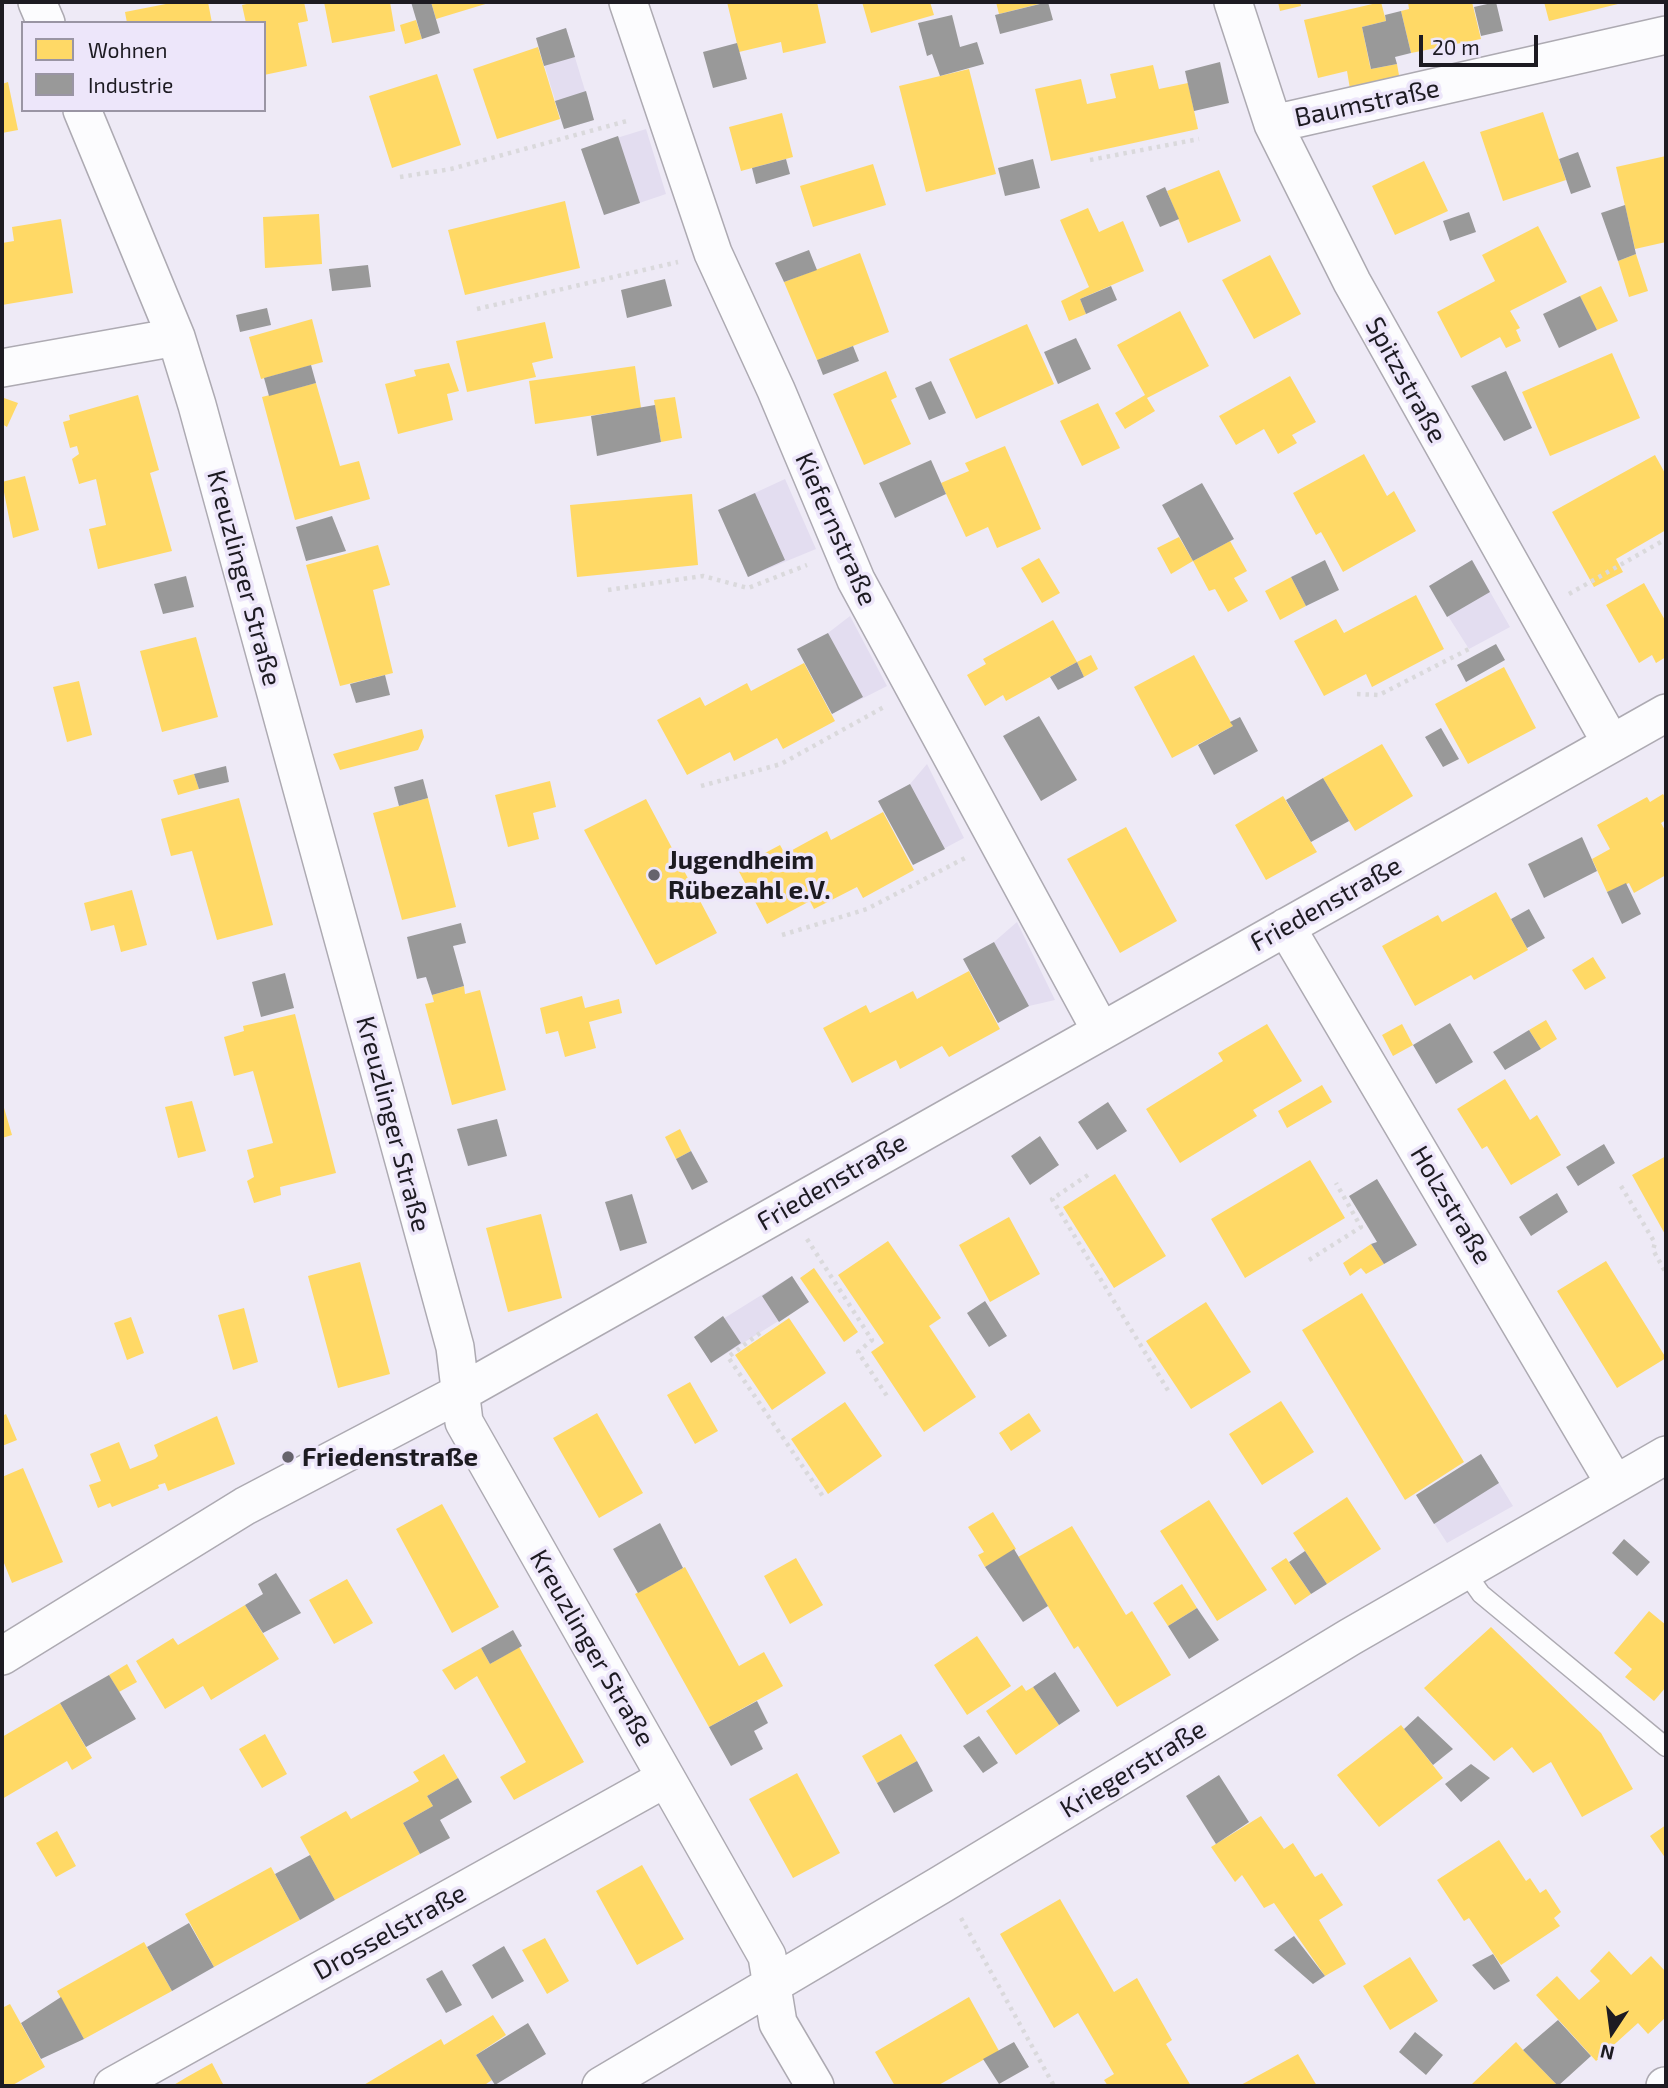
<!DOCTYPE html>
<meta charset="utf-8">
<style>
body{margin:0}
#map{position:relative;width:1668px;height:2088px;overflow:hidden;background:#eeeaf6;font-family:"Exo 2",sans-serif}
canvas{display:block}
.frame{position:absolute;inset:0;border:4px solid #1d1b22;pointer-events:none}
.legend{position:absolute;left:21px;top:21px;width:245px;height:91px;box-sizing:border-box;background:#ede6fa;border:2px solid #9a95a4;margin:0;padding:9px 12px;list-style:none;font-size:21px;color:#1d1b22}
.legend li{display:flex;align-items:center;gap:14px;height:35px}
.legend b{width:35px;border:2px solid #9a95a4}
.north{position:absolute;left:1577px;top:1997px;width:70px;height:70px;-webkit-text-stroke:5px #ede6fa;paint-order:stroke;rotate:193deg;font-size:19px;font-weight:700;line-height:28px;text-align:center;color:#1d1b22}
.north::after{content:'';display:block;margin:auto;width:24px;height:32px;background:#1d1b22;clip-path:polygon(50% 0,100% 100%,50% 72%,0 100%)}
.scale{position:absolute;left:1419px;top:35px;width:119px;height:32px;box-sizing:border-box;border:4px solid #1d1b22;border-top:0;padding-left:9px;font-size:21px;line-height:24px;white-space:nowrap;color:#1d1b22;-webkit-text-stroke:5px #ede6fa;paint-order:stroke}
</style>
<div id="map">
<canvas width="1668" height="2088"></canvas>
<div class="frame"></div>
<ul class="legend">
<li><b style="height:19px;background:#ffd966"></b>Wohnen</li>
<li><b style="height:19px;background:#999"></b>Industrie</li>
</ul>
<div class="north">N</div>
<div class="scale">20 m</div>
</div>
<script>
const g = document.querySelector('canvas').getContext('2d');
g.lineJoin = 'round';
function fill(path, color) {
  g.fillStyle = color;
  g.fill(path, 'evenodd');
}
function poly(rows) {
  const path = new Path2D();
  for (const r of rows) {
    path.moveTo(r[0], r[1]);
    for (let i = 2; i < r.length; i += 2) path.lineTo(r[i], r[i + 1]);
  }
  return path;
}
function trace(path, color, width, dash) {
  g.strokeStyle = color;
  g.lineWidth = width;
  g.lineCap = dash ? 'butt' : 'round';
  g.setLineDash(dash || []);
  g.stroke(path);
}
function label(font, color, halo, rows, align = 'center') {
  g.font = font + ' "Exo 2",sans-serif';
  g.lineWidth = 7;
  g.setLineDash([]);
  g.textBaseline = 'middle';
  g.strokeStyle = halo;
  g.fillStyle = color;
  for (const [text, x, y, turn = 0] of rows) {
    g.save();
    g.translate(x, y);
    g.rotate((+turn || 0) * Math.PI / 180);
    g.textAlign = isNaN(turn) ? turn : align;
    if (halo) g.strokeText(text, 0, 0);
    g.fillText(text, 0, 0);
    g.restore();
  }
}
fill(poly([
 [566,28,594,120,564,129,536,38],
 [646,129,666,194,604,215,581,149],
 [785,479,816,549,748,577,718,510],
 [1472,560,1510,627,1469,649,1429,586],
 [850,616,887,686,832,714,797,649,828,633],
 [927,764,964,838,913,865,878,801,910,784],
 [1017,922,1055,1000,1029,1006,998,1023,963,959,994,942],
 [792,1276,809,1302,711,1363,694,1337],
 [1481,1454,1513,1506,1447,1543,1416,1495]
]), '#e3ddf0');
fill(poly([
 [176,2,208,2,212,23,127,23,125,12],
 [256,2,304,2,308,21,298,23,307,66,264,75,264,23,246,23,242,5],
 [324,2,390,2,395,31,332,43],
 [431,2,492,2,436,19],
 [727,2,817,2,826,43,783,53,781,42,739,52],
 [862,2,930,2,934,15,871,33],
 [996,2,1043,2,1043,3,999,14],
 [1278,2,1300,2,1301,6,1280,11],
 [1381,2,1386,21,1362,27,1370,66,1371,69,1397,64,1400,81,1350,89,1347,71,1318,78,1304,20],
 [1408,2,1472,2,1481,39,1411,53,1401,11,1409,9],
 [1544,2,1622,2,1622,3,1549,21],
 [416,20,422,39,405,44,400,25],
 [538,47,560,119,497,139,473,69],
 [1153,65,1159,89,1188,83,1198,129,1051,161,1035,89,1081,79,1087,104,1116,98,1110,74],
 [969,69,996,174,926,192,899,86],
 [437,74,461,145,392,168,369,96],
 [8,82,18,130,2,133,2,84],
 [1543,112,1566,180,1503,201,1480,132],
 [782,113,793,157,741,171,729,127],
 [1666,156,1666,242,1635,249,1616,167],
 [1424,161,1448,211,1395,235,1372,186],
 [873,164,886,205,813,227,800,186],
 [1219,170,1241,221,1188,243,1167,191],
 [565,201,580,268,465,295,448,230],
 [1088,208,1099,232,1123,221,1144,271,1080,299,1086,314,1069,321,1061,301,1089,287,1060,220],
 [319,214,322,264,265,268,263,217],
 [61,219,73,293,2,305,2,243,14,241,12,227],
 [1538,226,1567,282,1510,311,1520,328,1516,330,1521,341,1506,348,1500,337,1461,358,1437,312,1495,281,1482,255],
 [860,253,889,332,817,360,784,282],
 [1636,254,1648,291,1629,297,1618,261],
 [1270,255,1301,314,1254,339,1222,280],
 [1601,286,1618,321,1597,330,1580,296],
 [1180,311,1209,366,1147,398,1155,411,1125,429,1115,413,1145,395,1117,345],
 [312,319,323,362,261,379,249,337],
 [545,322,553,358,532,363,536,377,467,392,456,341],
 [1027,324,1054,384,976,419,949,359],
 [1612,353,1640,418,1550,456,1522,392],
 [449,363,459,391,447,394,453,420,398,434,385,384,416,376,414,370],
 [635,366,641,408,535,424,529,381],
 [886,371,897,397,891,400,911,444,864,465,833,394],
 [1290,376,1316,422,1292,435,1297,443,1278,454,1264,429,1236,445,1219,416],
 [316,383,340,466,359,461,370,499,295,520,262,397],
 [138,395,159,470,150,473,172,551,98,569,89,529,106,525,96,479,79,484,72,459,79,454,77,446,70,448,63,422,70,420,69,415],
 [675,397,682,438,661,442,654,400],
 [4,398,18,403,7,427,2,424],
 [1098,403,1120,448,1082,466,1060,421],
 [1005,446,1041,529,997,548,988,527,966,537,941,483,969,471,965,463],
 [1364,454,1387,496,1394,491,1416,531,1343,572,1321,532,1316,535,1293,493],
 [1655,455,1666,475,1666,530,1616,559,1623,572,1594,587,1552,512],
 [25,476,39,530,13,538,2,482],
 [692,494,698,565,577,577,570,505],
 [1179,537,1193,561,1230,541,1247,571,1234,578,1248,601,1228,612,1215,589,1209,591,1193,561,1171,574,1157,548],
 [378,545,390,585,373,590,393,673,340,686,306,565],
 [1039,558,1060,593,1042,603,1021,568],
 [1291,577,1306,606,1280,620,1265,591],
 [1644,583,1666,622,1666,657,1656,663,1652,655,1639,663,1606,605],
 [1416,595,1444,649,1372,687,1366,674,1324,696,1294,641,1336,619,1344,633],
 [1053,620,1077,662,1091,655,1098,669,1084,677,1077,662,1006,701,1003,695,985,706,967,675,986,664,983,659],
 [196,637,218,717,162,732,140,651],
 [1194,655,1233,726,1172,758,1134,687],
 [804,663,835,721,783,749,777,738,734,761,730,752,687,775,657,720,700,697,705,706,747,683,751,691],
 [1504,667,1536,728,1468,764,1435,704],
 [79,681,92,735,67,742,53,687],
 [422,729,424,737,418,750,340,770,333,754],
 [1382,744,1413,796,1355,831,1323,778],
 [194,774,199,789,178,795,173,780],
 [550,781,556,807,533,813,539,839,508,847,495,795],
 [1663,794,1666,799,1666,820,1661,823,1666,832,1666,875,1634,893,1629,883,1607,892,1592,859,1610,849,1597,825,1647,797,1650,802],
 [1283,796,1317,852,1266,880,1235,825],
 [239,798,273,925,217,940,192,851,171,856,161,819],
 [428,798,456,907,402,920,373,813],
 [646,799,717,933,656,965,584,830],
 [883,812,914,870,863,898,857,887,814,909,810,901,767,924,737,868,780,845,785,854,827,831,831,840],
 [1126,827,1177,921,1120,953,1067,859],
 [132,890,147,945,121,952,114,925,91,931,84,903],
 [1496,892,1528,950,1474,980,1471,975,1415,1006,1382,946,1438,915,1442,922],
 [1593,957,1606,978,1585,990,1572,970],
 [969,971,1000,1029,949,1057,942,1046,900,1069,896,1060,852,1083,823,1028,866,1005,870,1013,913,991,917,999],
 [464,986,465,994,480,990,506,1090,452,1105,425,1004,434,1002,432,995],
 [582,996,585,1008,619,999,622,1013,589,1022,596,1048,565,1057,558,1031,546,1034,540,1008],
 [295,1014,336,1173,280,1187,281,1195,254,1203,247,1181,254,1177,247,1150,273,1143,253,1071,234,1076,224,1037,244,1031,243,1026],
 [1546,1020,1557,1039,1541,1049,1529,1030],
 [1267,1024,1302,1081,1253,1110,1257,1116,1180,1163,1146,1109,1223,1061,1218,1053],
 [1402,1024,1413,1045,1393,1056,1382,1035],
 [1505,1079,1530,1120,1537,1115,1561,1155,1511,1185,1487,1146,1482,1149,1457,1109],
 [1322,1085,1332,1102,1287,1128,1278,1111],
 [2,1101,12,1135,2,1138],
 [192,1101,206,1151,178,1158,165,1107],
 [680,1129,691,1151,676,1159,665,1137],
 [1666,1156,1666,1236,1632,1175],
 [1310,1160,1345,1218,1245,1278,1211,1219],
 [1115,1174,1166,1256,1114,1288,1063,1207],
 [541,1214,562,1298,508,1312,486,1228],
 [1009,1217,1040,1274,990,1302,959,1245],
 [888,1241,941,1318,929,1326,976,1397,924,1432,871,1352,884,1343,838,1275],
 [1371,1244,1384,1264,1366,1274,1361,1268,1350,1276,1343,1263],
 [1606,1261,1666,1358,1617,1388,1557,1291],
 [360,1262,390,1374,338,1388,308,1276],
 [814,1268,858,1332,844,1342,800,1278],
 [1362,1293,1464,1462,1405,1500,1302,1330],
 [1206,1302,1251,1372,1191,1409,1146,1341],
 [244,1308,258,1362,233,1370,218,1315],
 [131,1317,144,1353,127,1360,114,1323],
 [789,1318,826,1373,772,1410,735,1355],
 [690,1382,718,1431,695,1444,667,1395],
 [1281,1401,1314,1452,1262,1485,1229,1434],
 [845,1402,882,1456,828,1494,791,1439],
 [597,1413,643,1493,599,1518,553,1438],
 [1029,1413,1041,1431,1011,1451,999,1433],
 [6,1414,17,1440,2,1446,2,1416],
 [217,1416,235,1464,168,1491,165,1483,158,1485,159,1488,112,1507,110,1503,98,1508,89,1485,101,1481,90,1454,119,1442,130,1469,155,1459,158,1456,154,1445],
 [23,1468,63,1562,12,1583,2,1558,2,1477],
 [1347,1497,1381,1549,1327,1584,1293,1533],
 [1209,1500,1267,1590,1217,1621,1160,1531],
 [442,1504,499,1607,452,1633,396,1529],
 [993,1512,1016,1549,985,1567,978,1555,984,1552,968,1527],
 [1072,1526,1126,1615,1132,1611,1171,1675,1117,1707,1078,1646,1074,1649,1018,1557],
 [796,1558,823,1605,790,1624,764,1576],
 [1286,1558,1311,1594,1295,1605,1271,1568],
 [685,1567,739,1666,764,1652,783,1686,709,1727,635,1594],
 [347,1579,373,1623,334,1644,309,1600],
 [1182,1584,1197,1608,1168,1626,1153,1603],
 [245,1605,279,1659,211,1700,203,1686,165,1709,136,1661,173,1638,178,1645],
 [1649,1611,1666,1625,1666,1687,1654,1701,1625,1677,1632,1669,1614,1653],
 [1491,1627,1601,1733,1633,1789,1582,1817,1551,1762,1533,1773,1512,1747,1494,1761,1424,1688],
 [977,1636,1011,1686,967,1715,934,1665],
 [519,1647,584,1762,514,1800,500,1777,526,1762,477,1676,455,1690,442,1670,481,1648,490,1664],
 [127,1664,137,1682,119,1692,109,1675],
 [1022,1685,1026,1691,1033,1687,1059,1725,1016,1755,986,1711],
 [60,1703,92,1758,72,1770,67,1761,2,1799,2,1737],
 [1401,1725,1443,1778,1379,1827,1337,1775],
 [265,1734,287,1774,262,1788,239,1749],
 [901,1734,917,1761,877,1783,862,1756],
 [444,1754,458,1778,427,1796,433,1806,403,1823,420,1854,335,1900,300,1837,346,1811,351,1819,419,1781,413,1772],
 [797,1773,840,1853,793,1878,749,1799],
 [1261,1816,1284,1849,1293,1843,1315,1877,1322,1873,1343,1905,1319,1920,1346,1964,1325,1976,1274,1903,1264,1908,1242,1875,1235,1882,1211,1847],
 [1666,1825,1666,1859,1650,1836],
 [57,1831,76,1866,56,1877,36,1843],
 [1499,1840,1526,1881,1530,1878,1540,1893,1546,1889,1561,1912,1554,1918,1560,1926,1501,1965,1469,1918,1464,1921,1437,1880],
 [642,1865,684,1939,637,1965,596,1891],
 [271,1867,300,1920,214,1967,185,1914],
 [1060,1899,1114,1992,1137,1978,1172,2040,1166,2044,1191,2086,1108,2086,1104,2080,1114,2074,1078,2013,1054,2028,1000,1934],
 [545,1938,569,1981,547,1994,522,1950],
 [144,1942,172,1991,84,2039,57,1991],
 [1609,1951,1631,1975,1651,1956,1666,1972,1666,2017,1648,2034,1638,2023,1596,2061,1536,1995,1557,1976,1579,2000,1600,1981,1590,1971],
 [1410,1957,1438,2001,1390,2030,1363,1986],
 [969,1997,999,2051,937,2086,895,2086,875,2052],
 [10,2004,45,2067,11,2086,2,2086,2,2008],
 [493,2015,506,2035,476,2055,492,2080,483,2086,362,2086,441,2039,444,2045],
 [1516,2042,1523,2050,1558,2086,1474,2086,1472,2084],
 [1298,2054,1317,2086,1239,2086],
 [212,2063,224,2086,172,2086,187,2077]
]), '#ffd966');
fill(poly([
 [411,2,431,2,440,33,422,39],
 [1048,2,1053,20,1000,34,995,15],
 [1496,2,1503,31,1481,36,1474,7],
 [1401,11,1411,53,1395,57,1397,64,1371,69,1362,27,1386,21,1385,15],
 [952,15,960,47,977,42,984,64,940,76,932,54,927,56,918,23],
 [566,28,575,57,544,66,536,38],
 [737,43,747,79,713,88,703,52],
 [1220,62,1229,103,1194,111,1185,71],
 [586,91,594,120,564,129,555,101],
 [618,136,640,203,604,215,581,149],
 [1578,152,1591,187,1571,194,1559,159],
 [786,159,790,174,756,184,752,168],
 [1033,159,1040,188,1005,196,998,168],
 [1165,187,1179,219,1160,227,1146,196],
 [1625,205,1636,254,1618,261,1601,213],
 [1469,212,1476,232,1450,241,1443,221],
 [809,250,817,270,784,282,775,263],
 [368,265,371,287,332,291,329,269],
 [665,279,672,306,627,318,621,290],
 [1111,286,1117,300,1086,314,1080,299],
 [1580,296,1597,330,1559,348,1543,314],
 [267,308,271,325,240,332,236,315],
 [1076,338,1091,369,1058,384,1044,352],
 [853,346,859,361,823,375,817,360],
 [311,365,316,383,269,396,264,378],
 [1506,371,1532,428,1504,441,1471,386],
 [931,381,946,413,929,420,915,388],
 [655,405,661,442,597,456,591,416],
 [931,460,946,494,895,518,879,483],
 [1202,483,1234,539,1193,561,1162,505],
 [755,493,785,560,748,577,718,510],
 [332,516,346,551,306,561,296,527],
 [1325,560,1339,590,1306,606,1291,577],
 [1472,560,1490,592,1447,617,1429,586],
 [186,576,194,607,163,614,154,584],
 [828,633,863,697,832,714,797,649],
 [1496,644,1505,660,1466,682,1457,665],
 [1077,662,1084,677,1058,690,1050,677],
 [385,675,390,695,356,703,350,684],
 [1039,716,1077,780,1041,801,1003,736],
 [1240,717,1258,751,1214,775,1198,745,1233,726,1230,722],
 [1441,728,1459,759,1443,767,1425,737],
 [226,766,229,782,199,789,194,774],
 [1323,778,1349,821,1311,842,1286,800],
 [423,779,428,798,399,806,394,787],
 [910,784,945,849,913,865,878,801],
 [1582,837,1597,871,1544,898,1528,864],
 [1626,883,1641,914,1622,924,1607,892],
 [1529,909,1545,938,1527,948,1511,919],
 [461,923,466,943,453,946,464,986,432,995,426,977,417,979,407,937],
 [994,942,1029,1006,998,1023,963,959],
 [285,973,294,1008,261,1017,252,982],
 [1450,1023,1473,1062,1436,1084,1413,1045],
 [1529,1030,1541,1049,1505,1070,1493,1052],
 [1108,1102,1127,1131,1097,1150,1078,1122],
 [497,1119,507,1156,468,1166,457,1129],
 [1040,1136,1059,1165,1030,1185,1011,1156],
 [1604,1144,1615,1163,1578,1186,1566,1167],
 [691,1151,708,1182,692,1190,676,1159],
 [1377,1179,1417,1245,1384,1264,1371,1244,1377,1242,1349,1196],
 [1557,1193,1568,1212,1531,1236,1519,1217],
 [632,1194,647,1243,620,1251,605,1202],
 [792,1276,809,1302,779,1322,762,1296],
 [985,1301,1007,1336,989,1347,967,1313],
 [723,1316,741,1343,711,1363,694,1337],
 [1481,1454,1499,1483,1434,1524,1416,1495],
 [660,1523,683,1568,638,1593,613,1549],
 [1624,1539,1650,1562,1637,1576,1612,1553],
 [1014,1549,1048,1606,1023,1622,985,1567],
 [1305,1551,1327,1584,1311,1594,1289,1562],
 [276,1573,301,1613,263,1633,245,1605,263,1594,258,1584],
 [1197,1608,1219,1640,1189,1659,1168,1626],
 [513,1630,522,1646,490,1664,481,1648],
 [1055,1672,1080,1711,1059,1725,1033,1687],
 [109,1675,136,1719,86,1747,60,1703],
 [757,1701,768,1723,754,1731,763,1749,731,1766,709,1727],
 [1418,1716,1453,1749,1433,1765,1404,1729],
 [979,1736,998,1763,983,1773,963,1746],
 [917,1761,933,1791,894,1813,877,1783],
 [1471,1764,1490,1778,1461,1802,1445,1784],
 [1219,1775,1249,1822,1216,1844,1186,1796],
 [458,1778,472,1802,440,1820,450,1838,420,1854,403,1823,433,1806,427,1796],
 [310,1855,335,1900,300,1920,275,1874],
 [189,1923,214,1967,172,1991,147,1947],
 [1294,1936,1325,1976,1313,1984,1274,1950],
 [504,1946,524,1981,492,1999,472,1965],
 [1493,1954,1510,1981,1494,1990,1472,1965],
 [442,1970,462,2005,446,2013,426,1979],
 [61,1997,84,2039,41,2059,21,2023],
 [1558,2020,1591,2056,1558,2086,1523,2050],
 [528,2023,546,2054,495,2085,476,2055],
 [1415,2032,1443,2055,1426,2075,1399,2052],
 [1014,2042,1029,2067,999,2084,983,2059]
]), '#999');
const service = poly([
 [1464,1570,1481,1594,1666,1747]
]);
const minor = poly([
 [37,2,46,23],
 [628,2,713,253,776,390,856,580,1101,1031],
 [1233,2,1273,124,1352,282,1611,743],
 [82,110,176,337,197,405,455,1347,464,1422,767,1956,778,2023,815,2086],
 [1273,124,1666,35],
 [2,368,176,337],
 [1286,927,1615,1484],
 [2,1656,245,1506,462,1392,1666,713],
 [113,2086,666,1778],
 [601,2086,942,1884,1350,1637,1666,1455],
 [1665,2086,1666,2086]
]);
trace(service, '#adaab2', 21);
trace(minor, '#adaab2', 40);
trace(poly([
 [1090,160,1199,139],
 [400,177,451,169,627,121],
 [477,309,678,262],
 [608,590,703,576,748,588,807,565],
 [1569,594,1666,539],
 [1357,694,1379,695,1469,649],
 [701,786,781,764,884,707],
 [782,935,867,909,965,858],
 [1088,1175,1052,1199,1169,1392],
 [1621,1186,1655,1243,1653,1250,1666,1273],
 [807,1239,872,1340,858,1352,887,1396],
 [1309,1260,1361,1227,1336,1183],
 [760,1333,728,1357,824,1498],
 [961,1918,1054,2086]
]), '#dad9dc', 4.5, [3.5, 5]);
trace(service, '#fcfcfe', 18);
trace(minor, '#fcfcfe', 37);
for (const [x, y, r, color] of [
 [654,875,7,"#66636c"],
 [288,1457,7,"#66636c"]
]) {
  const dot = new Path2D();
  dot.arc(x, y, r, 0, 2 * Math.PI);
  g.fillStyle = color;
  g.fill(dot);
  trace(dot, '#ede6fa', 2.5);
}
label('26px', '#1d1b22', '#ede6fa', [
 ["Baumstraße",1367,103,-12],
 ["Spitzstraße",1406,380,61],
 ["Kiefernstraße",836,529,66],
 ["Kreuzlinger Straße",244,578,75],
 ["Friedenstraße",1326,904,-29],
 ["Kreuzlinger Straße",393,1124,75],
 ["Friedenstraße",832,1182,-30],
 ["Holzstraße",1451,1205,59],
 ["Kreuzlinger Straße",592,1648,60],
 ["Kriegerstraße",1133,1769,-31],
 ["Drosselstraße",390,1932,-29]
]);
label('bold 26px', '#1d1b22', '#ede6fa', [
 ["Jugendheim",668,860],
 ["Rübezahl e.V.",668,890],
 ["Friedenstraße",302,1457]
], 'left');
</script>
